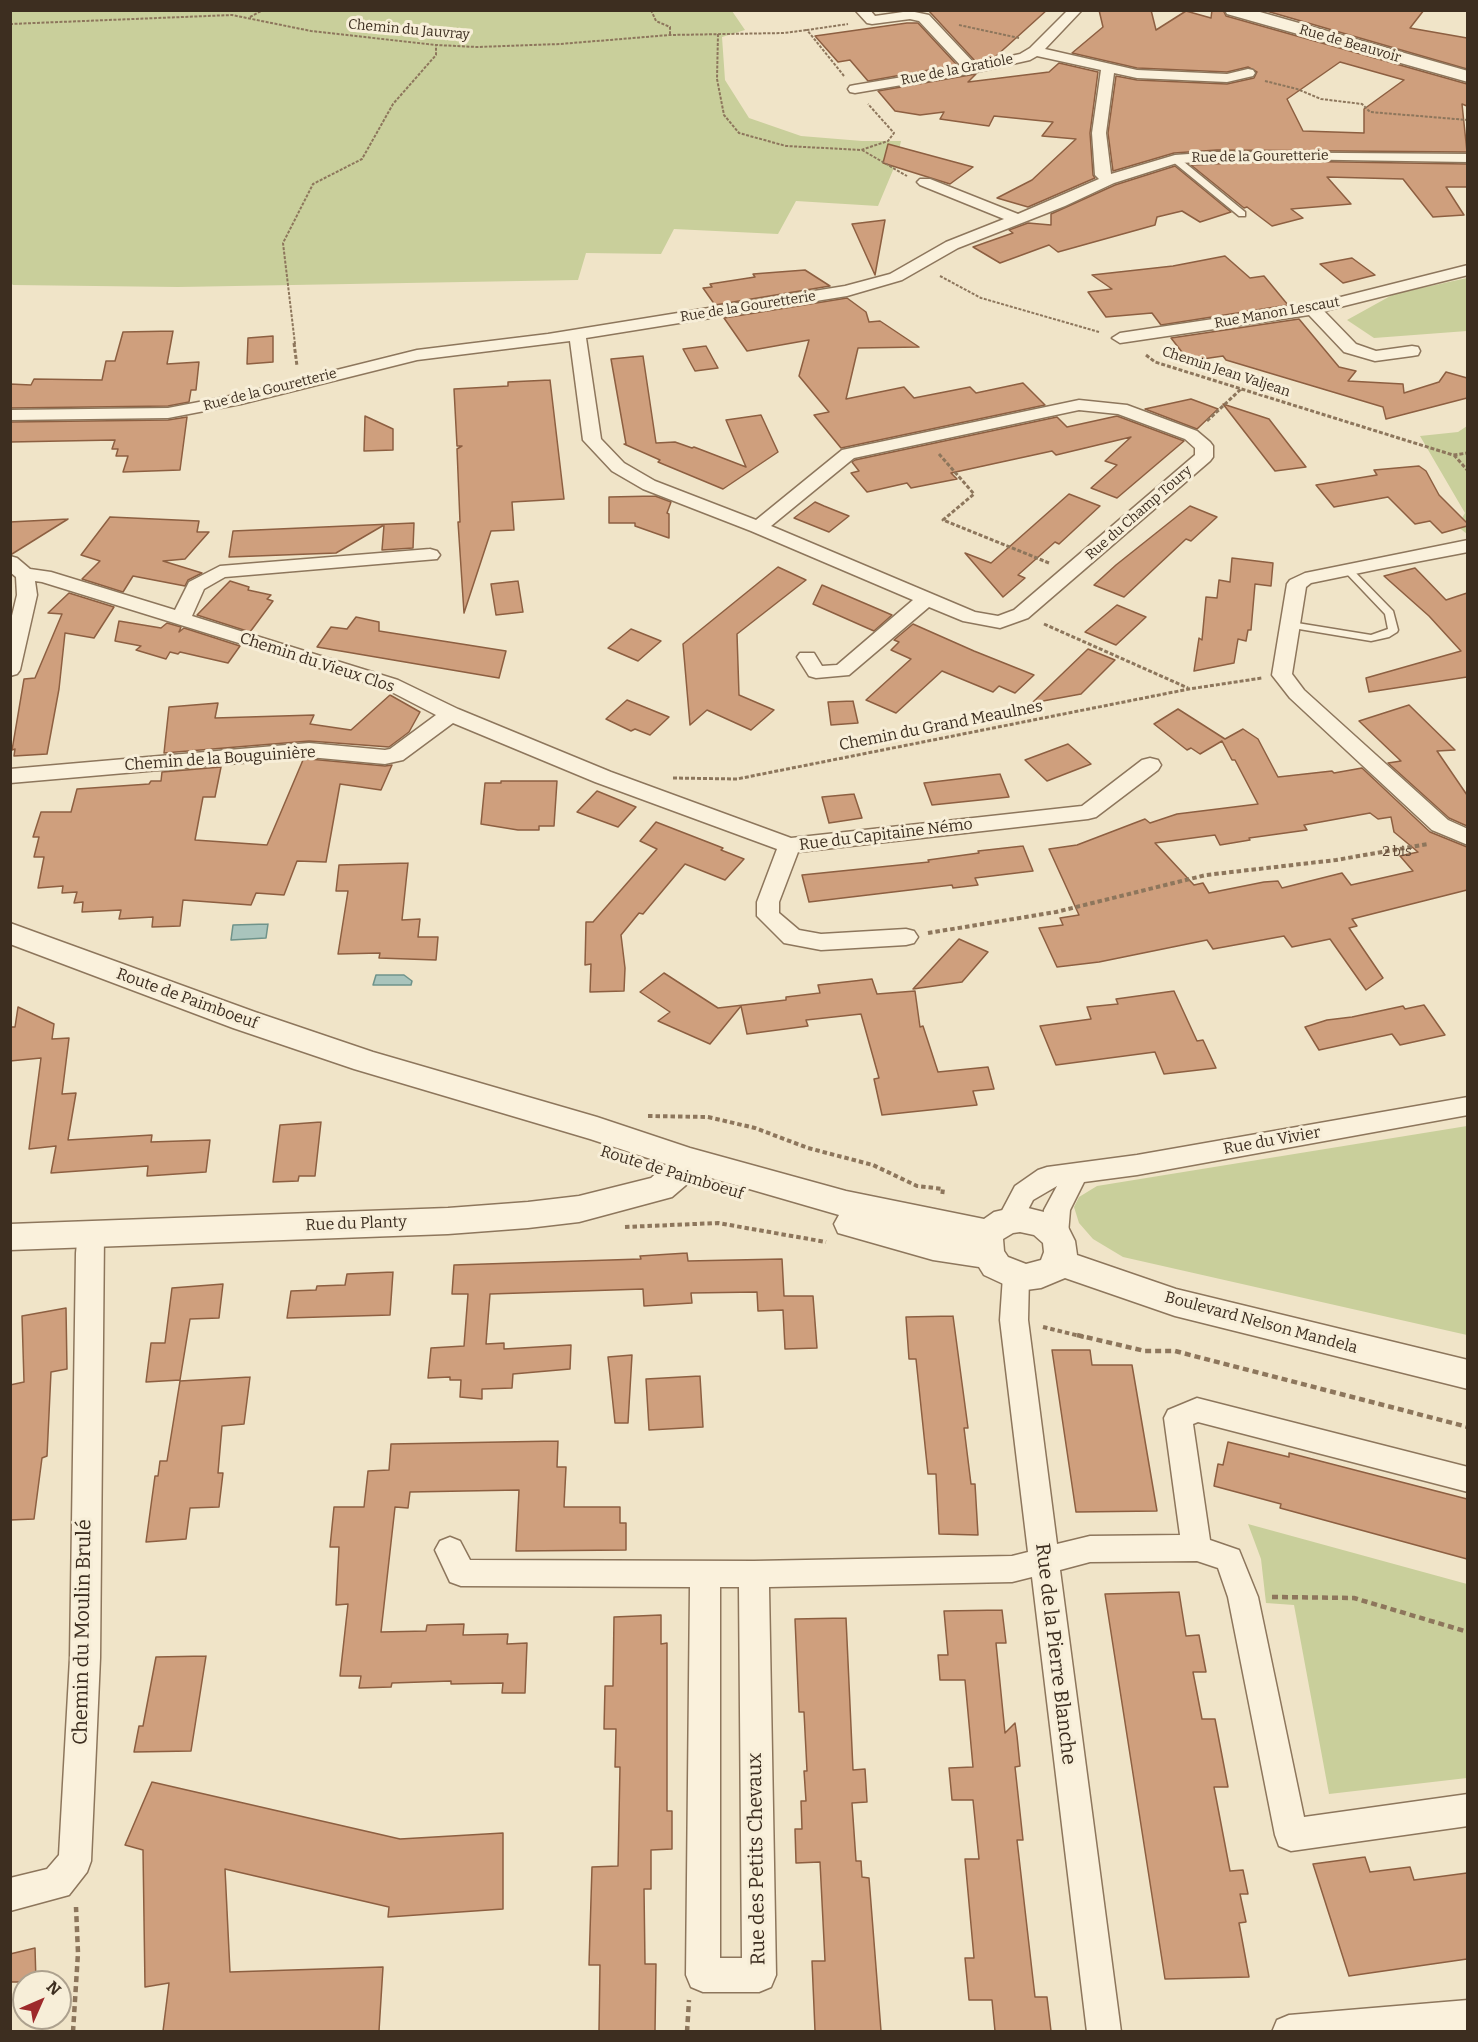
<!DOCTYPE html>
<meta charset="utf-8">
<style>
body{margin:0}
#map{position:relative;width:1478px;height:2042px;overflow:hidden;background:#f0e4c8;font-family:Bitter,serif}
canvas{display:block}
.frame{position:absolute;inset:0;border:12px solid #3d2e20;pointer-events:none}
.north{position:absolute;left:12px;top:1970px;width:60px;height:60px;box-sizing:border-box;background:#f7eed8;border:2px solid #ada18e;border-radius:50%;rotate:45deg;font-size:16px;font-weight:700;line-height:24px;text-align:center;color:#3d2e20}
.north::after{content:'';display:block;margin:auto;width:21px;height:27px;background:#9e2a2b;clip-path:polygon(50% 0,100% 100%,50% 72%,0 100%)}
</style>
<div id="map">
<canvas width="1478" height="2042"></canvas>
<div class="frame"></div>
<div class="north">N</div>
</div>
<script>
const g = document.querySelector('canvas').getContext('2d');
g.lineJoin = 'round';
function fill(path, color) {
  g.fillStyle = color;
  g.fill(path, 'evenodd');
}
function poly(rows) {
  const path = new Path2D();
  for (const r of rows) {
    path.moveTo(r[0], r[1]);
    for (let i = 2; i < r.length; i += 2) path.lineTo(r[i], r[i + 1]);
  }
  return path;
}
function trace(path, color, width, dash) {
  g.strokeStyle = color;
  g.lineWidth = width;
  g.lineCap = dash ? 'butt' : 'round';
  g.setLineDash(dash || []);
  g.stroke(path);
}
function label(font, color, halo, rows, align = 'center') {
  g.font = font + ' Bitter,serif';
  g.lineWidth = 6;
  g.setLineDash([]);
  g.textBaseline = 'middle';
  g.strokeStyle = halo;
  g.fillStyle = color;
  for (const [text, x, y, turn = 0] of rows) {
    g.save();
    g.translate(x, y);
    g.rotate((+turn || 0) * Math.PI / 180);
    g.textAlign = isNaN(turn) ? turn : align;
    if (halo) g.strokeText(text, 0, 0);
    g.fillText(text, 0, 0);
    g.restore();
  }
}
fill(poly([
 [10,11,732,11,745,30,722,37,725,80,749,118,801,136,862,141,901,141,896,163,878,206,796,201,778,234,674,229,661,254,586,253,578,280,178,287,13,285,10,282],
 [1467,278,1467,331,1374,338,1347,320,1394,294],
 [1467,426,1467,534,1457,526,1465,513,1420,436,1458,432],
 [1467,1126,1467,1335,1123,1257,1093,1239,1079,1223,1074,1207,1079,1197,1097,1186],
 [1248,1524,1467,1584,1467,1778,1329,1794,1294,1605,1266,1603,1261,1559]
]), '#c9cf9b');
const water = poly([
 [268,924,266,938,231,940,233,925,268,924],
 [376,975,404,975,412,981,411,985,373,985,376,975]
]);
fill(water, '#a9c4bc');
trace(water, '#6f938a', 1.5);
const building = poly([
 [928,10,1047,10,995,57,976,62,928,10],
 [1099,10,1151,10,1156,30,1186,11,1211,18,1212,10,1223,10,1226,16,1467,84,1467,106,1462,104,1467,152,1217,150,1174,153,1113,171,1108,133,1116,76,1137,80,1227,84,1254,78,1257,72,1248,67,1227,72,1137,68,1072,53,1103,27,1099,10],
 [1340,62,1404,80,1364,109,1364,133,1303,131,1287,99,1340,62],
 [1263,10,1424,10,1410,28,1467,38,1467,69,1263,10],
 [907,23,918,23,957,65,868,81,850,60,838,62,815,36,907,23],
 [1059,63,1098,72,1090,133,1093,175,1095,178,1028,207,997,198,1032,180,1076,139,1042,136,1053,122,994,116,989,126,940,119,944,112,920,115,895,111,878,91,976,74,968,82,1049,72,1059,63],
 [888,144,973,167,950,184,883,163,888,144],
 [1281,161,1467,164,1467,187,1446,187,1464,215,1433,217,1403,179,1327,177,1351,204,1291,209,1303,218,1272,226,1247,207,1244,208,1191,165,1281,161],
 [1175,166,1231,212,1200,222,1182,211,1157,217,1155,225,1058,252,1049,245,1000,263,973,247,1013,233,1009,230,1028,223,1051,225,1051,214,1115,185,1175,166],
 [885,220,875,275,852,224,885,220],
 [1225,256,1250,278,1264,276,1288,305,1161,325,1152,313,1106,317,1088,292,1112,289,1092,275,1173,266,1225,256],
 [1352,258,1375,275,1343,283,1320,264,1352,258],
 [805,270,830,286,715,305,703,288,712,287,710,284,755,277,753,274,805,270],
 [847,298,866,312,869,322,880,321,919,347,858,348,846,399,904,387,914,398,970,387,976,393,1023,383,1045,405,841,448,814,415,829,412,799,376,809,340,747,351,724,318,847,298],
 [1299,319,1339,367,1356,371,1348,381,1403,384,1404,393,1439,382,1446,372,1467,378,1467,398,1386,419,1383,407,1226,360,1223,356,1189,361,1171,338,1299,319],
 [173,331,167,364,199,362,196,390,191,390,189,402,168,406,10,408,10,384,31,385,34,379,102,380,106,361,115,361,123,332,173,331],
 [273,336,273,362,247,364,248,338,273,336],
 [706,346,718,368,695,371,683,349,706,346],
 [643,356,656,443,675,442,692,448,694,447,746,467,726,420,761,415,778,452,723,489,658,462,660,460,624,444,626,444,611,359,643,356],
 [550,380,564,499,512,502,514,530,491,531,464,613,458,522,460,522,457,449,462,446,457,446,454,389,508,386,508,382,550,380],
 [1191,399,1218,409,1197,429,1145,409,1191,399],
 [1223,404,1269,419,1306,467,1275,471,1223,404],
 [365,416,393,429,393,450,364,451,365,416],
 [1117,416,1184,441,1117,498,1091,488,1117,465,1105,461,1131,437,1056,455,1052,451,951,473,957,479,911,488,907,483,867,492,851,473,859,471,852,462,855,460,1057,417,1067,427,1117,416],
 [187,417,180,470,123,472,128,456,116,456,118,449,112,449,115,440,10,442,10,422,168,420,187,417],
 [1419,466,1426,471,1439,495,1467,523,1467,526,1442,533,1430,521,1415,524,1388,497,1334,507,1316,485,1377,475,1374,470,1419,466],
 [1069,494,1100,506,1059,544,1055,542,1018,575,1025,578,1003,597,965,553,991,563,1069,494],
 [655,496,671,502,667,513,669,514,669,538,635,526,635,523,609,523,609,497,655,496],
 [815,502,824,506,849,516,829,532,794,518,815,502],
 [1190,506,1217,517,1191,541,1186,539,1124,597,1094,585,1116,565,1190,506],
 [110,517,199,521,197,532,209,532,185,559,163,561,202,573,188,580,185,586,133,576,123,592,82,579,100,561,81,555,110,517],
 [68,519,12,554,10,554,10,522,68,519],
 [414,523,413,548,382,550,384,525,336,553,229,557,233,531,414,523],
 [1232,558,1273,563,1271,586,1255,584,1251,630,1248,630,1246,641,1238,639,1234,663,1194,671,1199,638,1202,640,1206,597,1217,598,1219,580,1230,582,1232,558],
 [778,567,806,580,737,634,739,695,774,710,751,730,707,710,690,725,683,644,778,567],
 [1415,568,1446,600,1467,593,1467,677,1369,692,1366,678,1461,651,1429,616,1384,576,1415,568],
 [230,581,249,587,248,590,271,595,267,599,273,601,250,632,197,615,230,581],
 [518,581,523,612,496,615,491,584,518,581],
 [822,585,892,615,874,631,813,604,822,585],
 [69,593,114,607,94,638,65,633,59,689,47,754,14,756,15,749,12,750,24,679,35,678,62,614,48,613,69,593],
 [1117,605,1146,617,1116,645,1085,632,1117,605],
 [356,617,379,622,379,631,506,651,499,678,317,647,331,627,347,629,356,617],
 [119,621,161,628,167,623,181,627,179,632,184,628,240,646,228,663,180,652,178,654,170,652,166,659,136,650,141,646,115,641,119,621],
 [913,624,974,651,1034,675,1015,693,999,686,993,692,942,671,896,713,866,700,911,659,891,650,899,642,894,640,913,624],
 [631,629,661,641,638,661,608,648,631,629],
 [1088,649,1115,660,1081,694,1032,703,1088,649],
 [390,695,420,712,409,732,389,747,309,741,164,753,169,707,218,703,215,718,314,715,310,724,351,730,390,695],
 [627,700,669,717,650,735,635,729,631,731,606,719,627,700],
 [853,701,858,723,831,725,828,702,853,701],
 [1409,705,1455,750,1437,751,1467,795,1467,826,1449,818,1388,763,1401,761,1359,721,1409,705],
 [1178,709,1225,739,1243,729,1258,739,1278,777,1332,771,1334,773,1362,768,1430,832,1467,847,1467,890,1352,919,1357,926,1349,928,1383,978,1366,990,1330,939,1292,947,1284,936,1213,949,1207,940,1099,962,1057,967,1039,928,1063,925,1060,918,1079,915,1049,849,1077,845,1145,819,1150,823,1177,814,1258,804,1235,760,1232,760,1222,741,1200,754,1191,748,1187,750,1154,724,1178,709],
 [1370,813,1378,819,1391,817,1394,832,1418,852,1400,856,1413,871,1351,885,1342,873,1282,888,1278,881,1264,882,1209,893,1203,883,1194,885,1155,843,1215,835,1220,845,1250,840,1249,838,1307,830,1304,825,1370,813],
 [1068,744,1091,764,1047,781,1025,760,1068,744],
 [309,759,385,766,392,765,381,790,340,784,326,862,297,861,284,895,256,893,251,905,183,900,180,926,152,927,153,917,119,919,121,910,82,912,83,902,74,903,77,892,62,893,63,886,38,888,44,857,34,857,39,837,33,837,41,812,71,812,77,789,149,784,151,781,161,781,162,772,221,767,215,797,203,797,195,840,267,845,303,760,309,759],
 [1000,774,1009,797,932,805,924,783,1000,774],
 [501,781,557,781,554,826,539,826,539,830,518,830,481,824,485,783,501,783,501,781],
 [597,791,636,807,618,827,577,812,597,791],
 [854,794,862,818,829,823,822,797,854,794],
 [656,822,723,848,721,850,744,859,725,880,685,864,643,914,639,913,621,935,625,968,624,991,590,992,591,964,585,965,586,922,593,922,657,849,640,841,656,822],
 [1023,846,1033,871,975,878,978,885,953,888,952,885,809,902,802,875,929,862,928,860,979,853,978,851,1023,846],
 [408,863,402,920,420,919,418,937,438,937,436,960,379,958,380,953,338,954,348,891,336,891,339,865,408,863],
 [959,939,988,952,962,982,913,989,959,939],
 [664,973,718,1008,786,1000,786,997,820,993,818,985,872,979,877,994,915,991,920,1027,923,1026,938,1072,988,1067,994,1089,973,1091,977,1105,882,1115,874,1079,879,1078,861,1014,806,1020,808,1026,747,1034,741,1006,710,1044,658,1021,670,1012,640,992,664,973],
 [1174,991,1197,1041,1203,1040,1216,1068,1164,1074,1155,1052,1056,1065,1040,1026,1091,1019,1087,1007,1118,1004,1116,999,1174,991],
 [1424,1005,1445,1035,1400,1045,1392,1034,1319,1050,1305,1027,1327,1020,1352,1017,1403,1006,1405,1009,1424,1005],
 [18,1007,54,1024,52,1039,69,1038,62,1094,76,1093,68,1140,152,1135,151,1142,210,1140,206,1172,147,1176,148,1166,51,1173,56,1146,29,1149,41,1058,10,1061,10,1027,15,1027,18,1007],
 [321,1122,315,1176,299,1176,298,1181,273,1182,280,1125,321,1122],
 [687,1253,688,1261,782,1259,784,1296,813,1296,817,1348,785,1349,783,1310,758,1311,757,1292,691,1293,692,1303,644,1306,643,1289,490,1294,486,1344,504,1343,504,1349,571,1345,570,1369,513,1374,512,1388,482,1389,482,1399,460,1397,461,1380,450,1380,450,1377,428,1378,431,1348,464,1346,468,1294,452,1294,454,1265,641,1259,640,1256,687,1253],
 [393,1272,390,1315,287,1318,291,1291,316,1290,317,1286,345,1285,347,1274,393,1272],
 [223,1284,219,1318,190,1319,180,1380,146,1382,151,1343,165,1343,172,1288,223,1284],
 [66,1308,67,1369,51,1372,47,1456,42,1458,34,1519,10,1520,10,1385,24,1382,22,1316,66,1308],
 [953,1316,968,1428,964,1428,971,1484,975,1484,978,1535,939,1534,936,1474,928,1474,916,1359,909,1359,906,1317,953,1316],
 [1052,1350,1090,1350,1092,1365,1132,1365,1157,1511,1076,1512,1052,1350],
 [632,1355,628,1423,615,1423,608,1357,632,1355],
 [700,1376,703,1427,649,1430,646,1379,700,1376],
 [250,1377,244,1424,222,1426,218,1473,223,1473,219,1507,190,1508,186,1539,146,1542,155,1476,158,1476,160,1461,167,1461,180,1381,250,1377],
 [558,1441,557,1467,566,1467,564,1507,620,1507,620,1523,626,1523,626,1550,516,1551,519,1490,410,1492,408,1508,395,1507,381,1632,426,1631,427,1625,464,1624,463,1635,508,1634,507,1644,527,1643,525,1693,502,1693,503,1683,451,1684,451,1681,392,1683,391,1687,359,1688,361,1676,340,1676,348,1604,336,1605,339,1547,330,1547,334,1507,364,1507,368,1471,389,1470,391,1444,558,1441],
 [1228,1442,1289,1457,1289,1453,1467,1499,1467,1559,1280,1508,1281,1504,1214,1486,1218,1464,1223,1465,1228,1442],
 [1179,1592,1186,1636,1199,1635,1206,1672,1193,1672,1202,1719,1215,1719,1228,1787,1214,1787,1230,1871,1243,1870,1248,1894,1240,1894,1246,1922,1239,1923,1249,1977,1165,1979,1105,1594,1179,1592],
 [1002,1610,1006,1643,996,1643,1005,1733,1015,1723,1017,1736,1020,1766,1015,1767,1023,1840,1017,1840,1035,1997,1047,1997,1051,2031,995,2031,992,2000,969,2000,965,1958,974,1958,965,1859,979,1859,973,1800,952,1800,949,1768,973,1767,965,1680,940,1680,938,1655,948,1655,944,1611,1002,1610],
 [661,1615,661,1644,667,1643,667,1811,672,1811,672,1849,651,1850,651,1889,644,1889,645,1964,656,1964,655,2031,599,2031,600,1965,589,1965,592,1867,618,1866,620,1767,615,1767,616,1729,604,1729,605,1686,613,1686,614,1617,661,1615],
 [846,1618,853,1770,865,1769,867,1802,852,1803,856,1861,861,1861,862,1877,869,1878,881,2031,815,2031,812,1961,825,1961,820,1862,796,1863,795,1829,802,1829,801,1801,806,1801,804,1771,807,1771,804,1712,799,1712,795,1619,846,1618],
 [206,1656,191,1751,134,1752,139,1726,143,1726,156,1657,206,1656],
 [152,1782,400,1839,503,1833,503,1909,388,1917,389,1907,225,1869,230,1972,383,1967,379,2031,163,2031,169,1983,145,1987,143,1850,125,1845,152,1782],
 [1365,1857,1370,1872,1410,1867,1414,1880,1467,1873,1467,1959,1349,1976,1313,1864,1365,1857],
 [35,1948,36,1982,10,1982,10,1954,35,1948]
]);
fill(building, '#cf9f7d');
trace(building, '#8d5f41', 1.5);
const service = poly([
 [1172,157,1178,157,1245,212,1245,216,1239,216,1172,161,1172,157],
 [1349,568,1352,569,1393,611,1398,630,1397,632,1389,637,1371,641,1287,627,1287,623,1291,622,1371,635,1388,629,1385,614,1346,573,1344,571,1349,568]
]);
const minor = poly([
 [870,10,875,16,910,11,929,15,975,64,1020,54,1030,48,1068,10,1082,10,1045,49,1137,70,1227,74,1248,69,1253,70,1255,73,1253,76,1227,82,1137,78,1114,73,1106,133,1111,174,1175,155,1217,152,1468,154,1468,162,1281,159,1177,163,1114,183,1065,206,958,248,902,280,847,296,586,338,601,439,624,463,655,481,756,520,842,450,1079,400,1127,405,1197,431,1210,442,1213,446,1213,457,1210,461,1028,618,1000,628,963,621,929,607,849,675,816,678,809,676,797,657,800,653,814,653,822,666,837,665,913,600,751,531,643,489,612,471,583,440,570,341,417,360,241,404,168,418,10,420,10,410,168,408,240,394,417,350,548,334,845,286,890,274,946,242,1004,219,920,185,917,182,920,179,930,179,1018,214,1099,179,1095,175,1092,133,1101,70,1037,56,1030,60,972,73,855,93,850,92,848,89,850,86,855,85,962,67,919,21,910,19,872,24,867,23,856,11,870,10],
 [1079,410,1118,414,1185,439,1195,448,1195,455,1014,610,998,616,975,612,771,526,854,458,1079,410],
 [1468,265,1468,275,1324,311,1356,344,1376,351,1412,346,1418,347,1420,351,1418,355,1412,356,1375,361,1344,352,1309,315,1120,343,1112,338,1120,333,1313,304,1468,265],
 [1468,540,1468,552,1379,569,1311,583,1306,587,1292,674,1304,690,1448,820,1468,829,1468,845,1432,830,1290,698,1272,675,1287,584,1290,580,1305,573,1468,540],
 [430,549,437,551,440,555,437,559,225,577,204,589,192,616,398,680,458,709,611,772,791,838,1082,806,1142,760,1150,758,1158,760,1161,765,1158,770,1096,817,1088,819,798,852,779,902,779,913,799,930,821,934,906,929,914,931,918,937,914,943,906,945,821,950,784,943,757,916,757,902,777,849,595,782,453,723,403,760,385,764,309,757,10,783,10,769,309,743,385,750,390,749,436,715,384,688,42,582,35,581,37,595,20,670,17,674,10,676,10,624,17,595,16,577,10,572,10,556,17,558,30,569,51,572,175,610,189,582,220,566,430,549],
 [1468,1097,1468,1115,1137,1175,1084,1182,1070,1210,1068,1234,1064,1241,1055,1244,1046,1241,1042,1234,1044,1210,1057,1186,1033,1200,1019,1227,1010,1230,1001,1227,997,1220,1015,1186,1038,1170,1047,1167,1137,1155,1468,1097],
 [91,1223,100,1226,104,1233,100,1658,91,1861,87,1872,69,1895,10,1911,10,1878,47,1869,59,1855,70,1658,76,1253,78,1233,82,1226,91,1223],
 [1016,1265,1025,1268,1029,1276,1028,1320,1057,1544,1090,1536,1180,1535,1164,1418,1168,1410,1197,1398,1468,1467,1468,1492,1198,1422,1193,1424,1210,1540,1239,1550,1258,1597,1304,1817,1468,1794,1468,1826,1291,1851,1279,1846,1275,1835,1228,1597,1218,1568,1197,1561,1090,1562,1060,1570,1121,2032,1087,2032,1032,1577,1012,1582,769,1587,776,1975,771,1987,759,1992,703,1992,691,1987,686,1975,690,1587,461,1586,450,1582,435,1550,440,1541,450,1537,460,1541,470,1560,754,1561,1012,1556,1028,1552,1000,1320,1003,1276,1007,1268,1016,1265],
 [720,1587,739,1587,742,1958,720,1958,720,1587],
 [1468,2000,1468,2032,1272,2032,1277,2020,1289,2015,1468,2000]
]);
const tertiary = poly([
 [1225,10,1253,10,1468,71,1468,82,1227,14,1225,10],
 [10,923,255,1012,373,1052,597,1117,690,1148,846,1191,984,1219,994,1212,1020,1206,1044,1212,1056,1216,1067,1225,1075,1241,1077,1255,1176,1289,1468,1360,1468,1389,1175,1316,1065,1278,1041,1288,1026,1290,1012,1288,984,1275,979,1267,933,1260,838,1233,834,1224,839,1215,694,1173,686,1185,672,1197,579,1222,528,1228,448,1234,10,1250,10,1224,448,1208,528,1202,579,1196,651,1178,666,1164,590,1139,354,1069,233,1028,10,944,10,923],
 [1020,1232,1034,1235,1043,1243,1044,1252,1041,1260,1026,1264,1008,1257,1004,1251,1003,1239,1013,1233,1020,1232]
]);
trace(service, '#8d765c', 3);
trace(minor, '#8d765c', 3);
trace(tertiary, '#8d765c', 3);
trace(poly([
 [651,10,656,21,670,27,670,35],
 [250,17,263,10],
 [10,24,232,15,311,31,436,45,477,47,560,44,670,35,784,33,807,30],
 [959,25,1019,38],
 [718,34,717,79,724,115,739,133,786,146,861,150,888,141,894,133,868,104],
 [844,76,807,30,848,24],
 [1265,81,1297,89,1321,99,1362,104,1370,112,1468,120],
 [862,150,907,176],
 [940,276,981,298,1099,332],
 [295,344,283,243,313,184,362,159,393,104,436,55,436,45]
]), '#8d765c', 2, [3, 1.5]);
trace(poly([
 [294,343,297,366],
 [1146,355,1155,362,1453,455,1468,453],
 [1207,421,1241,389],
 [939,454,974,494,943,520,1049,563],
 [1454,455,1468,471],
 [1044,624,1188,688],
 [673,778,737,779,1189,689,1262,678]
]), '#8d765c', 3, [4, 2]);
trace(poly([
 [928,933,1056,912,1206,875,1336,860,1428,844],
 [648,1116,708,1117,755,1128,808,1148,873,1165,917,1186,943,1189,942,1196],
 [625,1227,718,1223,826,1242],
 [1043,1327,1084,1337]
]), '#8d765c', 4, [4.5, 3]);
trace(poly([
 [1077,1335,1145,1351,1175,1351,1468,1427],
 [1272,1597,1354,1598,1468,1632],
 [73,2032,78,1953,76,1907],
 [687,2032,689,2000]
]), '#8d765c', 4.5, [6, 4]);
fill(service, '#faf1dc');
fill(minor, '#faf1dc');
fill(tertiary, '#faf1dc');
label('14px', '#3d2e20', '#f7eed8', [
 ["Chemin du Jauvray",409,30,5],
 ["Rue de Beauvoir",1350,44,16],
 ["Rue de la Gratiole",957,70,-11],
 ["Rue de la Gouretterie",1260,157,-1],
 ["Rue de la Gouretterie",748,307,-9],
 ["Rue Manon Lescaut",1277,313,-10],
 ["Chemin Jean Valjean",1226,372,18],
 ["Rue de la Gouretterie",270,390,-14],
 ["Rue du Champ Toury",1139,513,-41]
]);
label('14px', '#624a37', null, [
 ["2 bis",1397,852]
]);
label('16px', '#3d2e20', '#f7eed8', [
 ["Chemin du Vieux Clos",317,663,18],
 ["Chemin du Grand Meaulnes",941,726,-11],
 ["Chemin de la Bouguinière",220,759,-4],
 ["Rue du Capitaine Némo",886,835,-7],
 ["Route de Paimboeuf",187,999,20],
 ["Rue du Vivier",1272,1141,-10],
 ["Route de Paimboeuf",672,1173,17],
 ["Rue du Planty",356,1224,-2],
 ["Boulevard Nelson Mandela",1261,1323,15]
]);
label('20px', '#3d2e20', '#f7eed8', [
 ["Chemin du Moulin Brulé",83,1632,-89],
 ["Rue de la Pierre Blanche",1055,1654,83],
 ["Rue des Petits Chevaux",757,1859,-91]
]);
</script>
